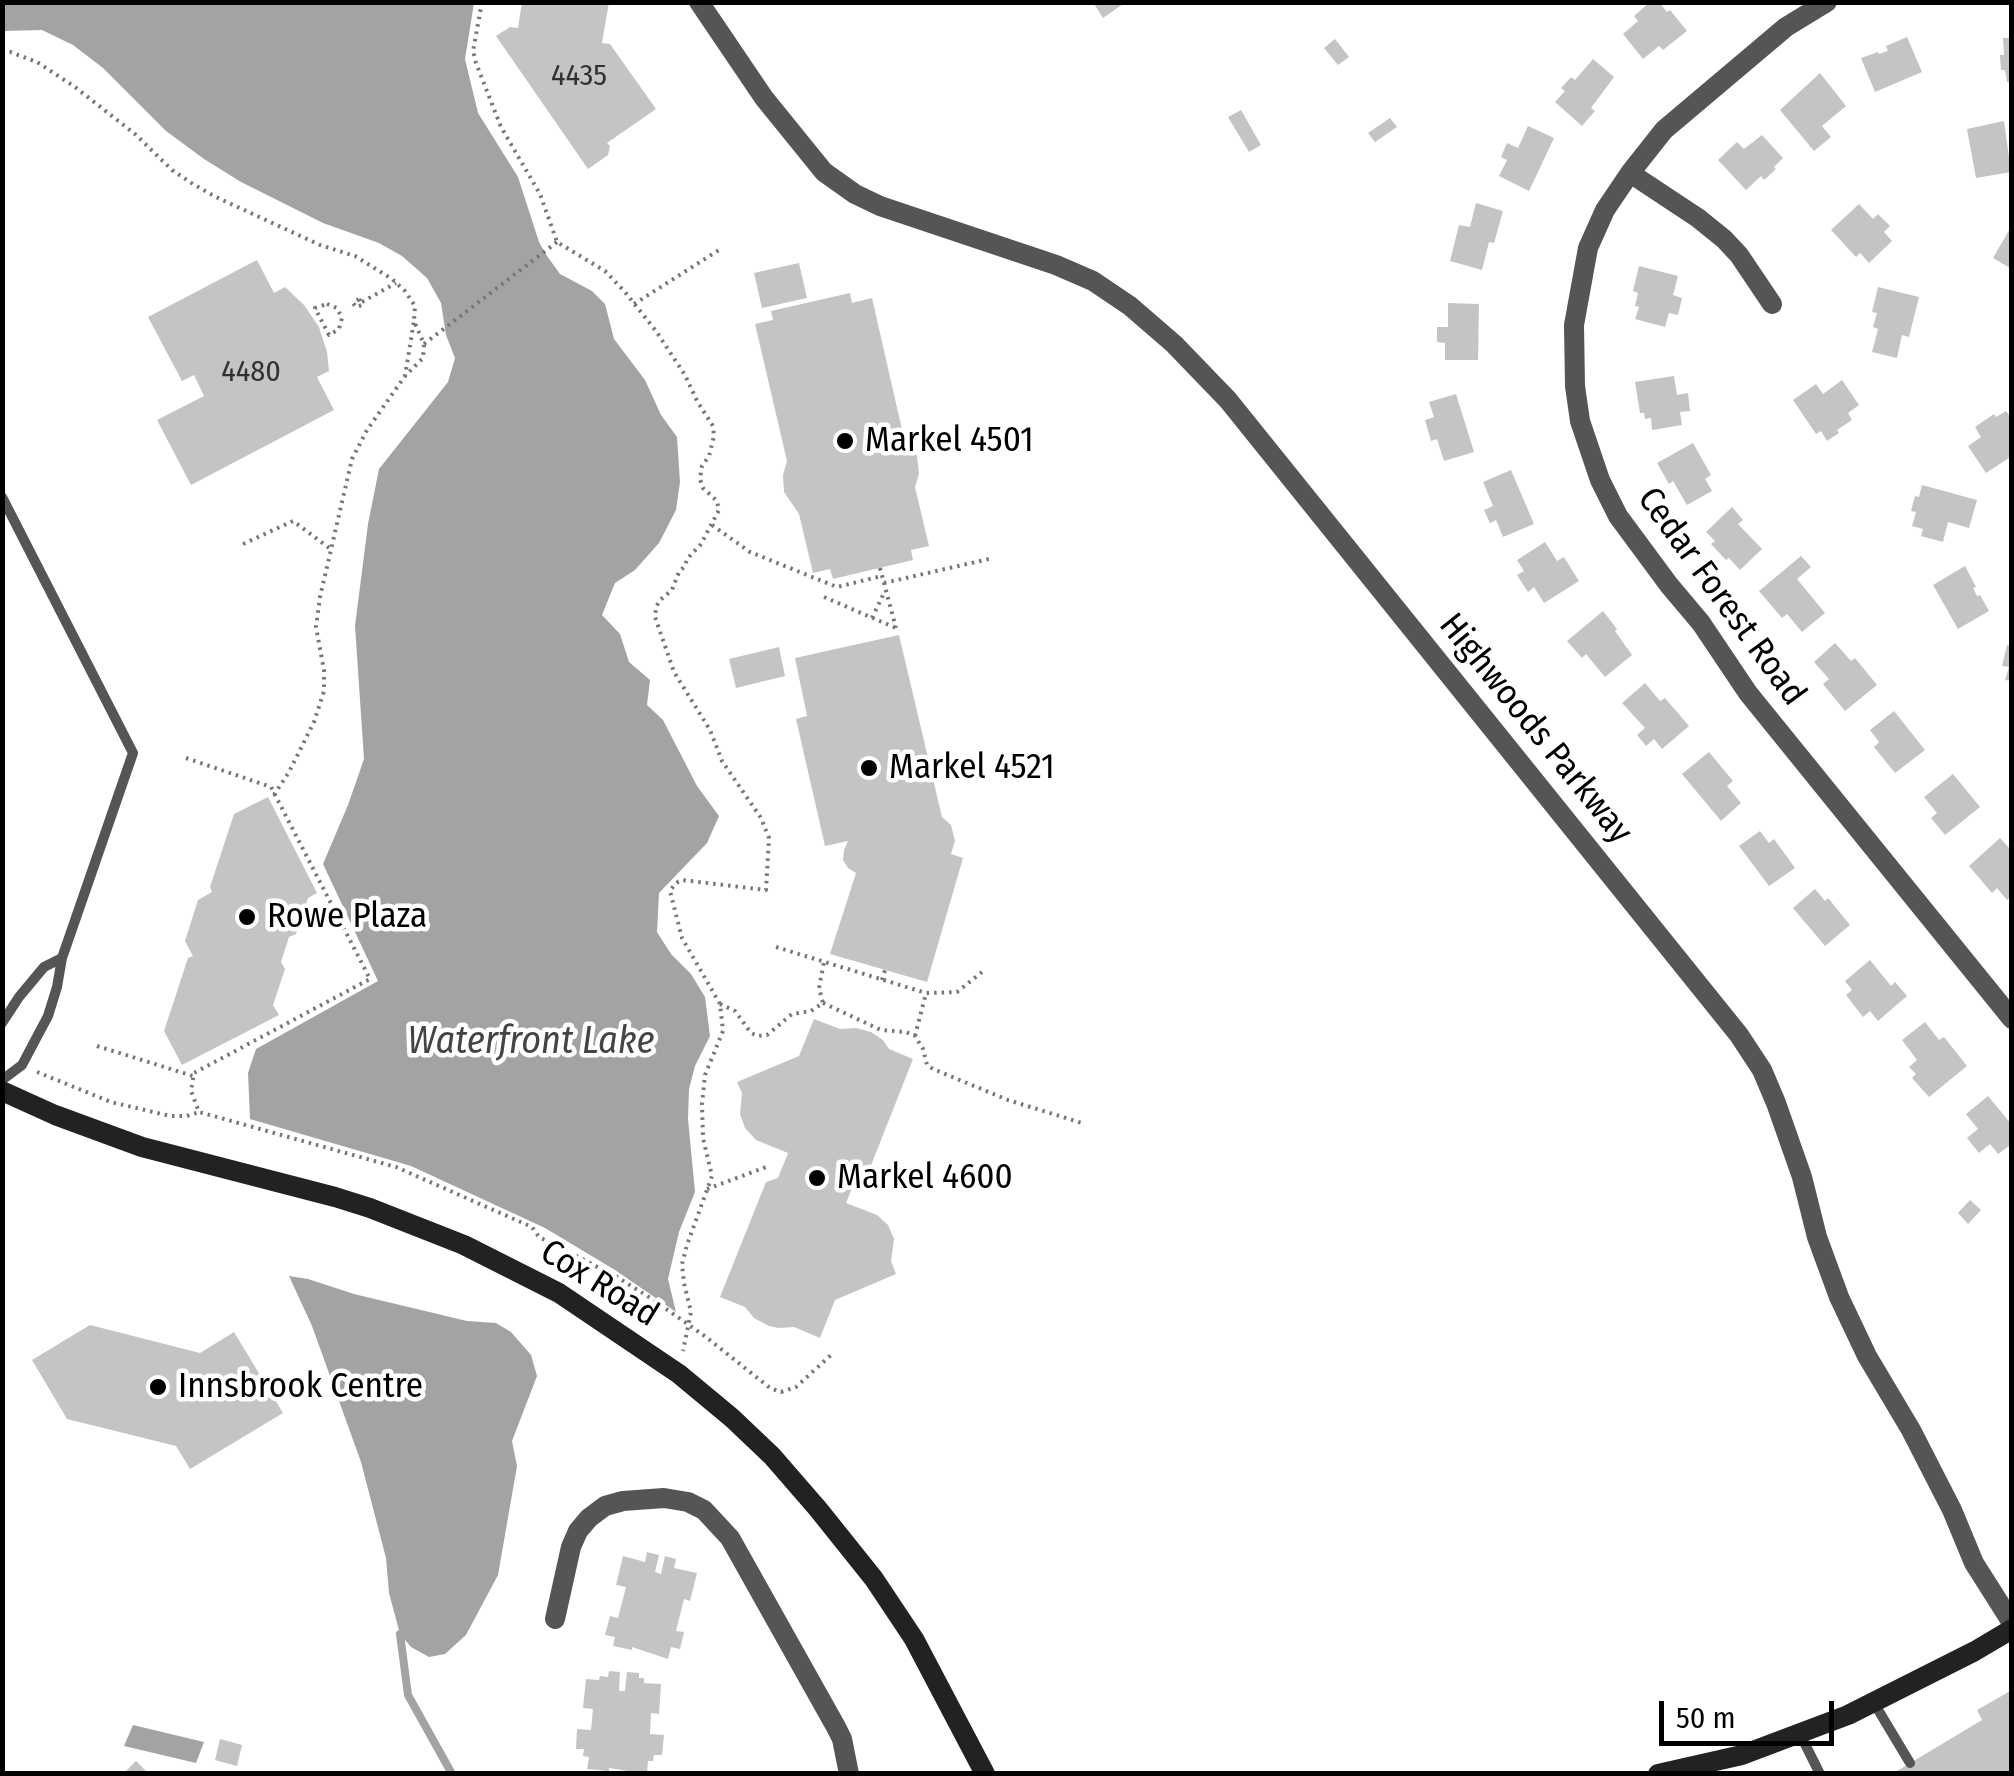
<!DOCTYPE html>
<style>
body{margin:0}
#map{position:relative;width:2014px;height:1776px;overflow:hidden;background:#fff;font-family:"Fira Sans Condensed",sans-serif}
canvas{display:block}
.frame{position:absolute;inset:0;border:5px solid #000;pointer-events:none}
.scale{position:absolute;left:1659px;top:1701px;width:175px;height:45px;box-sizing:border-box;border:5px solid #000;border-top:0;padding-left:12px;font-size:30px;line-height:35px;white-space:nowrap;color:#000;-webkit-text-stroke:8px #fff;paint-order:stroke}
</style>
<div id="map">
<canvas width="2014" height="1776"></canvas>
<div class="frame"></div>
<div class="scale">50 m</div>
</div>
<script>
const g = document.querySelector('canvas').getContext('2d');
g.lineJoin = 'round';
function fill(path, color) {
  g.fillStyle = color;
  g.fill(path, 'evenodd');
}
function poly(rows) {
  const path = new Path2D();
  for (const r of rows) {
    path.moveTo(r[0], r[1]);
    for (let i = 2; i < r.length; i += 2) path.lineTo(r[i], r[i + 1]);
  }
  return path;
}
function trace(path, color, width, dash) {
  g.strokeStyle = color;
  g.lineWidth = width;
  g.lineCap = dash ? 'butt' : 'round';
  g.setLineDash(dash || []);
  g.stroke(path);
}
function label(font, color, halo, rows, align = 'center') {
  g.font = font + ' "Fira Sans Condensed",sans-serif';
  g.lineWidth = 9;
  g.setLineDash([]);
  g.textBaseline = 'middle';
  g.strokeStyle = halo;
  g.fillStyle = color;
  for (const [text, x, y, turn = 0] of rows) {
    g.save();
    g.translate(x, y);
    g.rotate((+turn || 0) * Math.PI / 180);
    g.textAlign = isNaN(turn) ? turn : align;
    if (halo) g.strokeText(text, 0, 0);
    g.fillText(text, 0, 0);
    g.restore();
  }
}
fill(poly([
 [3,2,474,3,465,59,478,113,518,177,539,242,547,256,560,274,592,291,605,304,614,339,645,380,661,415,677,437,680,482,676,510,659,543,635,570,615,583,602,615,620,634,629,662,650,680,647,705,663,720,697,786,719,816,707,843,659,893,657,932,671,954,691,974,705,997,710,1036,695,1066,689,1089,688,1119,695,1192,679,1232,668,1279,676,1312,615,1270,545,1228,411,1166,250,1119,248,1073,256,1049,378,981,323,864,348,805,364,759,355,626,368,524,379,469,448,382,455,358,446,335,441,303,427,278,402,256,379,243,323,223,241,182,204,159,166,131,103,68,73,45,42,30,3,31],
 [289,1276,308,1279,354,1294,467,1321,496,1323,511,1332,531,1355,537,1376,512,1441,517,1466,498,1575,466,1635,445,1654,429,1657,411,1647,400,1634,389,1593,386,1558,361,1462,312,1326],
 [133,1725,204,1742,196,1763,124,1746]
]), '#a3a3a3');
trace(poly([
 [400,1634,408,1695,452,1774]
]), '#a3a3a3', 8);
fill(poly([
 [522,2,609,2,602,43,610,44,656,109,607,143,610,146,608,155,588,169,496,36,510,27,518,28],
 [1093,2,1126,2,1103,18],
 [1650,2,1659,2,1667,12,1670,10,1687,31,1663,50,1659,46,1643,59,1623,34,1638,21,1634,16],
 [1907,37,1922,72,1875,92,1861,58,1878,52,1879,54,1888,51,1886,46],
 [2003,38,2012,38,2012,82,2007,82,2005,70,2001,70,2000,55,2004,55],
 [1335,39,1349,57,1338,65,1324,48],
 [1593,59,1614,77,1591,108,1595,111,1582,126,1555,102,1565,91,1561,88,1571,77,1575,80],
 [1820,73,1846,106,1822,126,1831,137,1814,151,1780,110],
 [1241,110,1261,145,1249,152,1228,117],
 [1390,118,1397,127,1375,142,1368,133],
 [2004,121,2011,172,1976,178,1967,129],
 [1528,126,1554,138,1529,191,1499,176,1507,160,1501,157,1507,143,1518,148],
 [1762,135,1783,158,1774,167,1776,169,1764,180,1761,176,1746,190,1718,160,1737,142,1744,149],
 [1476,203,1503,211,1494,243,1489,242,1482,270,1450,261,1459,225,1470,227],
 [1859,204,1873,219,1878,214,1890,226,1884,232,1892,241,1869,263,1860,253,1856,257,1831,230],
 [2012,225,2012,265,2010,268,1993,258],
 [257,260,274,293,285,287,304,305,319,327,327,352,329,371,317,377,334,410,191,485,157,420,204,396,194,375,182,381,148,317],
 [799,263,807,298,762,308,754,273],
 [1639,266,1678,276,1673,295,1682,298,1678,315,1669,313,1665,327,1635,319,1639,307,1635,306,1638,293,1633,291],
 [1878,287,1919,297,1909,337,1902,335,1897,358,1872,352,1878,329,1873,327,1877,313,1872,312],
 [850,293,852,303,872,298,903,434,914,448,917,456,919,474,915,487,929,546,911,550,913,560,833,579,830,569,813,573,799,514,784,492,783,475,787,461,755,324,773,320,771,311],
 [1448,303,1479,304,1478,360,1445,360,1445,343,1437,342,1437,327,1448,327],
 [1674,376,1677,395,1688,393,1690,411,1680,412,1682,425,1652,430,1651,418,1645,419,1644,413,1640,413,1635,382],
 [1842,380,1859,405,1848,413,1852,420,1837,430,1839,433,1827,441,1821,431,1816,434,1793,400,1816,384,1823,394],
 [1456,394,1474,452,1444,461,1437,439,1431,441,1425,420,1434,417,1429,402],
 [2006,411,2012,419,2012,456,1986,473,1968,446,1981,437,1975,427,1994,414,1996,417],
 [1693,443,1711,475,1705,479,1712,491,1687,505,1673,481,1669,484,1657,463],
 [1511,470,1534,524,1503,537,1496,520,1490,523,1484,510,1493,506,1483,482],
 [1922,485,1977,500,1969,528,1948,522,1943,542,1921,536,1923,529,1912,526,1916,512,1911,511,1915,496,1919,497],
 [1732,507,1743,520,1738,524,1762,549,1740,570,1729,558,1726,560,1711,544,1715,541,1706,532],
 [1545,542,1557,561,1564,557,1579,581,1544,603,1534,587,1528,592,1517,575,1524,571,1517,560],
 [1801,556,1811,567,1797,579,1825,613,1802,632,1787,614,1782,618,1759,591],
 [1965,566,1976,587,1973,588,1977,596,1980,595,1989,611,1958,629,1933,585],
 [1603,611,1617,629,1615,631,1632,655,1605,677,1586,654,1582,658,1567,641],
 [899,635,942,817,951,825,955,841,951,854,963,858,927,982,830,954,856,873,848,868,843,860,844,850,848,841,825,846,796,719,807,716,795,658],
 [1835,643,1851,661,1855,658,1877,685,1845,711,1823,684,1829,679,1814,662],
 [2007,645,2012,646,2012,681,2005,680,2009,667,2002,666],
 [779,647,785,676,736,688,729,659],
 [1645,683,1660,701,1665,698,1689,726,1662,749,1654,739,1646,746,1637,735,1645,728,1622,703],
 [1894,711,1925,750,1895,773,1874,747,1879,742,1870,730],
 [1709,752,1733,781,1727,786,1741,803,1721,821,1682,774],
 [1953,774,1980,807,1945,835,1931,818,1937,813,1924,797],
 [268,797,317,893,308,898,296,934,289,937,281,962,285,969,273,1005,279,1015,182,1065,164,1031,188,958,193,956,185,941,198,900,212,892,210,887,234,814],
 [1760,831,1769,843,1774,839,1795,868,1769,886,1739,846],
 [2000,838,2012,851,2012,896,2007,900,1997,888,1992,893,1969,866],
 [1815,889,1825,901,1828,898,1850,925,1825,946,1793,908],
 [1870,960,1891,986,1895,982,1907,996,1878,1021,1870,1011,1863,1017,1846,995,1852,990,1845,981],
 [814,1019,840,1029,856,1028,871,1032,883,1040,889,1049,913,1059,868,1173,856,1178,846,1203,877,1215,888,1225,894,1239,891,1261,896,1274,835,1300,820,1338,794,1327,778,1328,769,1326,754,1318,745,1307,720,1297,766,1182,778,1178,788,1153,756,1140,745,1128,740,1114,742,1093,737,1082,799,1056],
 [1925,1022,1939,1040,1944,1037,1967,1066,1929,1097,1912,1078,1916,1074,1909,1067,1917,1060,1902,1040],
 [1988,1096,2012,1125,2012,1144,1998,1154,1990,1144,1979,1153,1967,1138,1978,1129,1966,1114],
 [1970,1200,1981,1210,1968,1224,1958,1213],
 [90,1325,200,1353,234,1332,283,1413,190,1469,176,1446,67,1419,32,1360],
 [647,1552,659,1555,655,1572,661,1574,665,1556,676,1559,674,1568,697,1573,690,1601,684,1599,676,1631,684,1632,680,1649,671,1647,668,1659,632,1647,632,1650,613,1646,615,1637,605,1635,610,1616,618,1618,626,1587,616,1585,623,1556,645,1562],
 [609,1671,620,1672,619,1691,625,1691,627,1672,639,1673,639,1678,644,1678,644,1683,661,1684,659,1714,651,1713,650,1734,664,1735,662,1755,654,1755,653,1761,648,1761,647,1774,609,1768,609,1771,587,1769,589,1757,583,1756,584,1749,576,1749,577,1729,591,1730,593,1709,583,1708,586,1679,599,1680,600,1676,608,1677],
 [2012,1690,2012,1774,1892,1774,1982,1720,1977,1710],
 [220,1739,242,1745,237,1766,215,1760],
 [136,1761,149,1774,123,1774]
]), '#c4c4c4');
trace(poly([
 [482,2,473,51,476,63,501,127,540,194,557,242,605,271,625,292,656,331,685,375,697,401,713,426,714,436,709,456,702,466,700,479,703,488,717,501,719,510,701,544,687,559,685,566,679,572,672,590,659,601,656,608,655,617,674,672,710,730,722,761,761,818,769,838,766,890,682,880,676,883,670,891,682,938,720,1004,723,1031,705,1075,702,1104,703,1138,712,1176,687,1245,682,1264,684,1283,691,1312,683,1351],
 [2,52,10,52,37,62,75,87,135,134,172,170,193,184,216,197,320,245,355,256,392,279,405,291,415,306,414,321],
 [359,299,362,305,356,307,353,303,359,299],
 [362,302,396,283],
 [327,304,337,308,342,318,339,329,329,335,315,308,327,304],
 [634,304,722,248],
 [424,344,557,242],
 [712,525,750,552,837,587,882,576],
 [243,544,293,521,332,550],
 [880,568,896,628],
 [884,583,989,559],
 [824,597,896,628],
 [872,618,885,591],
 [186,758,271,787,370,979,194,1073,191,1091,199,1112,396,1167,532,1227,539,1237,617,1277,652,1299,706,1337,770,1388,781,1392,796,1387,831,1355],
 [274,795,289,772,314,722,324,691,324,670,316,627,320,597,352,459,367,430,405,376,423,358,424,344,414,321,405,376],
 [776,947,926,993,957,992,982,972],
 [882,980,885,970],
 [823,1003,881,1030,906,1032,915,1036,923,1049,927,1065,933,1069,1008,1100,1082,1123],
 [720,1004,735,1011,751,1033,758,1036,767,1035,792,1014,811,1011,823,1003,819,988,824,962],
 [915,1036,926,993],
 [97,1046,193,1076],
 [37,1072,111,1102,170,1116,187,1116,199,1112],
 [707,1189,766,1167]
]), '#777', 4, [2.5, 5]);
trace(poly([
 [2,497,133,753,62,958,57,987,48,1016,22,1065,2,1080],
 [2,1023,19,997,44,967,62,958],
 [1874,1703,1910,1763],
 [1800,1734,1820,1774]
]), '#555', 10);
trace(poly([
 [699,2,764,98,824,172,855,194,880,206,1056,265,1093,281,1130,306,1174,344,1228,400,1739,1035,1762,1070,1776,1103,1802,1177,1817,1237,1839,1297,1867,1356,1911,1430,1952,1510,1974,1563,2012,1623],
 [1827,2,1786,27,1664,130,1630,173,1605,210,1588,248,1574,325,1575,386,1580,421,1600,480,1618,516,1669,585,1701,623,1748,693,2012,1019],
 [1630,173,1698,218,1724,239,1739,255,1772,304],
 [555,1619,571,1547,578,1531,589,1518,605,1506,623,1501,664,1498,688,1502,704,1510,730,1538,836,1727,842,1739,849,1774]
]), '#555', 20);
trace(poly([
 [2,1091,55,1115,142,1147,335,1197,370,1208,464,1245,559,1293,679,1374,732,1418,772,1456,818,1509,874,1579,914,1639,985,1774],
 [1658,1774,1742,1755,1848,1715,1975,1651,2012,1629]
]), '#222', 20);
for (const [x, y, r, color] of [
 [845,441,10,"#000"],
 [869,768,10,"#000"],
 [247,917,10,"#000"],
 [817,1178,10,"#000"],
 [158,1387,10,"#000"]
]) {
  const dot = new Path2D();
  dot.arc(x, y, r, 0, 2 * Math.PI);
  g.fillStyle = color;
  g.fill(dot);
  trace(dot, '#fff', 4);
}
label('30px', '#313131', null, [
 ["4435",579,77],
 ["4480",251,373]
]);
label('35px', '#000', '#fff', [
 ["Markel 4501",865,441],
 ["Markel 4521",889,768],
 ["Rowe Plaza",267,917],
 ["Markel 4600",837,1178],
 ["Innsbrook Centre",178,1387]
], 'left');
label('35px', '#000', '#fff', [
 ["Cedar Forest Road",1721,597,54],
 ["Highwoods Parkway",1535,729,51],
 ["Cox Road",599,1284,32]
]);
label('italic 38px', '#444', '#fff', [
 ["Waterfront Lake",531,1042]
]);
</script>
